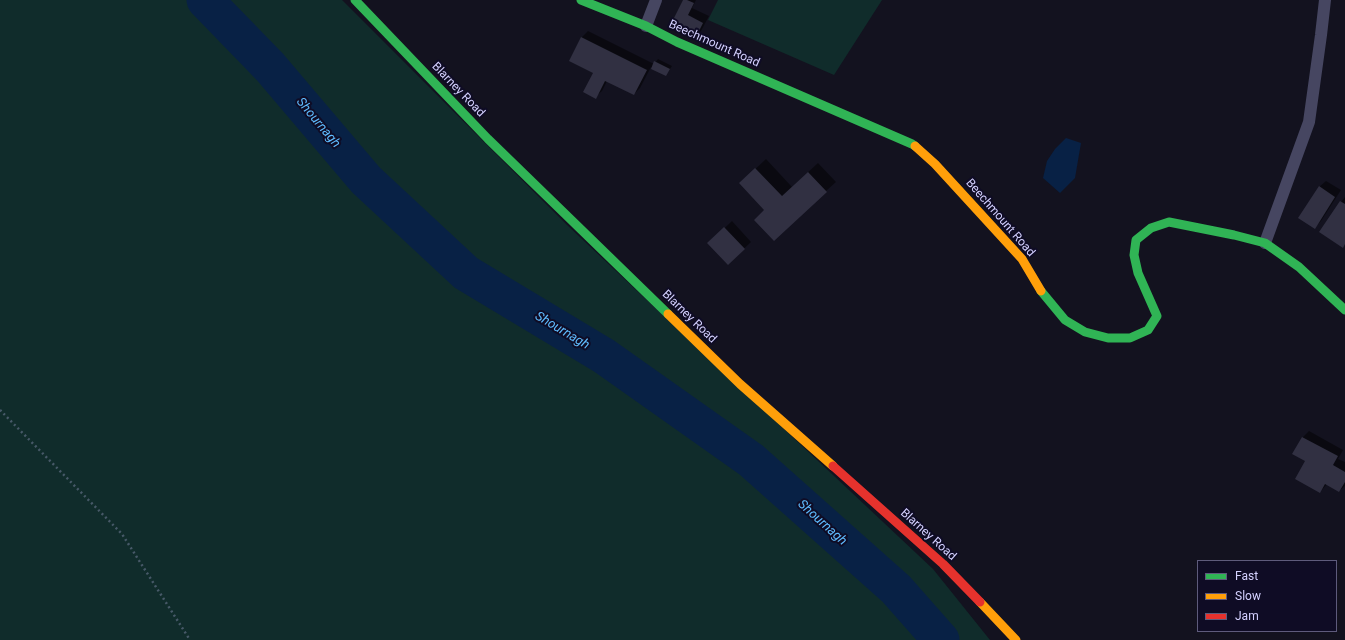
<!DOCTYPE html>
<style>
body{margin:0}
#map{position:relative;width:1345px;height:640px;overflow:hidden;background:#13121f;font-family:Roboto,sans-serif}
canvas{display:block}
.legend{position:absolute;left:1197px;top:560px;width:140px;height:72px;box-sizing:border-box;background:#0f0c25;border:1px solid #5e5b7c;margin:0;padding:5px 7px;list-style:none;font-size:12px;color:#d4d1ff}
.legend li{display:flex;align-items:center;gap:8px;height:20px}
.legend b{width:20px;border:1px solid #5e5b7c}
</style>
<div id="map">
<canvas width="1345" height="640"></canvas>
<ul class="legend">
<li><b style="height:5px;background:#30b455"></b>Fast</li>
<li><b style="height:5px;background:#ff9f0a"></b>Slow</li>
<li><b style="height:5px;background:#e5322d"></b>Jam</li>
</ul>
</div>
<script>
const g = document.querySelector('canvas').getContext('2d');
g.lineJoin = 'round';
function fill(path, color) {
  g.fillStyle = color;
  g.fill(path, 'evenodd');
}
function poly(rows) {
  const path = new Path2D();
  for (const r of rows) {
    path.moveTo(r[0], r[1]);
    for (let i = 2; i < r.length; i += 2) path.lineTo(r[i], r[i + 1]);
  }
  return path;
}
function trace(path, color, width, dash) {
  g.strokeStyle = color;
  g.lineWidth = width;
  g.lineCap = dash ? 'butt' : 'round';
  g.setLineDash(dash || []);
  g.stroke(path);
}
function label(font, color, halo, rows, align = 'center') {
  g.font = font + ' Roboto,sans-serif';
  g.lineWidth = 4;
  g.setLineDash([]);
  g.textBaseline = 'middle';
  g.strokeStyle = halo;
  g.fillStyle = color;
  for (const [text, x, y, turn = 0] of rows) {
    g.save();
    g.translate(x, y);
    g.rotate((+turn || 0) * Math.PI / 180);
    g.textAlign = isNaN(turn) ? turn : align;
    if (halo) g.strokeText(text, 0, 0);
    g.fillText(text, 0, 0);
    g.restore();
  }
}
fill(poly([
 [0,0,342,0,566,224,933,569,990,640,0,640],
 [718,0,882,0,834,75,708,20]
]), '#102c2b');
fill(poly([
 [1066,138,1081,143,1075,178,1060,193,1043,178,1047,161,1055,149]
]), '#082145');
fill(poly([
 [684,0,696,0,692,8,709,16,701,31,695,37,671,26],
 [588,31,654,64,658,59,672,66,666,75,651,67,640,88,634,94,607,81,602,91,595,97,594,73,570,60,582,37],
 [766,159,792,187,818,163,836,182,826,191,766,210,750,174],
 [1326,181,1341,190,1321,221,1314,228,1319,187],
 [1345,197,1345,244,1341,202],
 [732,221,751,242,728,264,709,243],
 [1309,431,1343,450,1338,459,1345,462,1345,486,1339,491,1327,484,1320,492,1306,461,1294,454,1303,437]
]), '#0007');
trace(poly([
 [205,0,270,67,366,180,466,273,604,356,751,460,896,589,941,640]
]), '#082145', 37);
fill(poly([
 [683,0,687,0,694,3,688,15,703,23,695,39,670,26],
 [581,37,647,70,634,95,605,81,596,99,583,92,593,73,569,61],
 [654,61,670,69,666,76,651,69],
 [755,168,782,196,808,172,827,192,774,241,754,220,764,210,739,183],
 [1319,186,1335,197,1315,229,1298,218],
 [1340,201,1345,204,1345,244,1343,248,1319,232],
 [724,227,745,249,728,265,707,243],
 [1302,437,1338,456,1333,465,1345,472,1345,482,1339,492,1325,484,1320,493,1295,479,1305,461,1292,454]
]), '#313042');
trace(poly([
 [0,410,122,534,190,640]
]), '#475968', 2.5, [2, 3]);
trace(poly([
 [646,26,656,0],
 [1265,243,1309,122,1321,35,1325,0]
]), '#464661', 12);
trace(poly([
 [355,0,488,139,668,314],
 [581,0,646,26,677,42,912,144,915,146],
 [1041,291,1065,320,1085,332,1108,338,1130,338,1148,330,1157,316,1138,273,1134,255,1136,240,1151,228,1169,222,1234,235,1265,243,1299,267,1345,310]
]), '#30b455', 9);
trace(poly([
 [915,146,935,164,1022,259,1041,291],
 [668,314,740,384,833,466],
 [980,602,1016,640]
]), '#ff9f0a', 9);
trace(poly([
 [833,466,943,564,980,602]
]), '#e5322d', 9);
label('12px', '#d4d1ff', '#0f0c25', [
 ["Beechmount Road",714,44,24],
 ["Blarney Road",458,90,46],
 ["Beechmount Road",1000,218,49],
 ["Blarney Road",689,317,44],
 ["Blarney Road",928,535,42]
]);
label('italic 13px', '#5fbcff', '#0f0c25', [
 ["Shournagh",318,123,50],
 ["Shournagh",562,331,31],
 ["Shournagh",822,523,42]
]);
</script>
